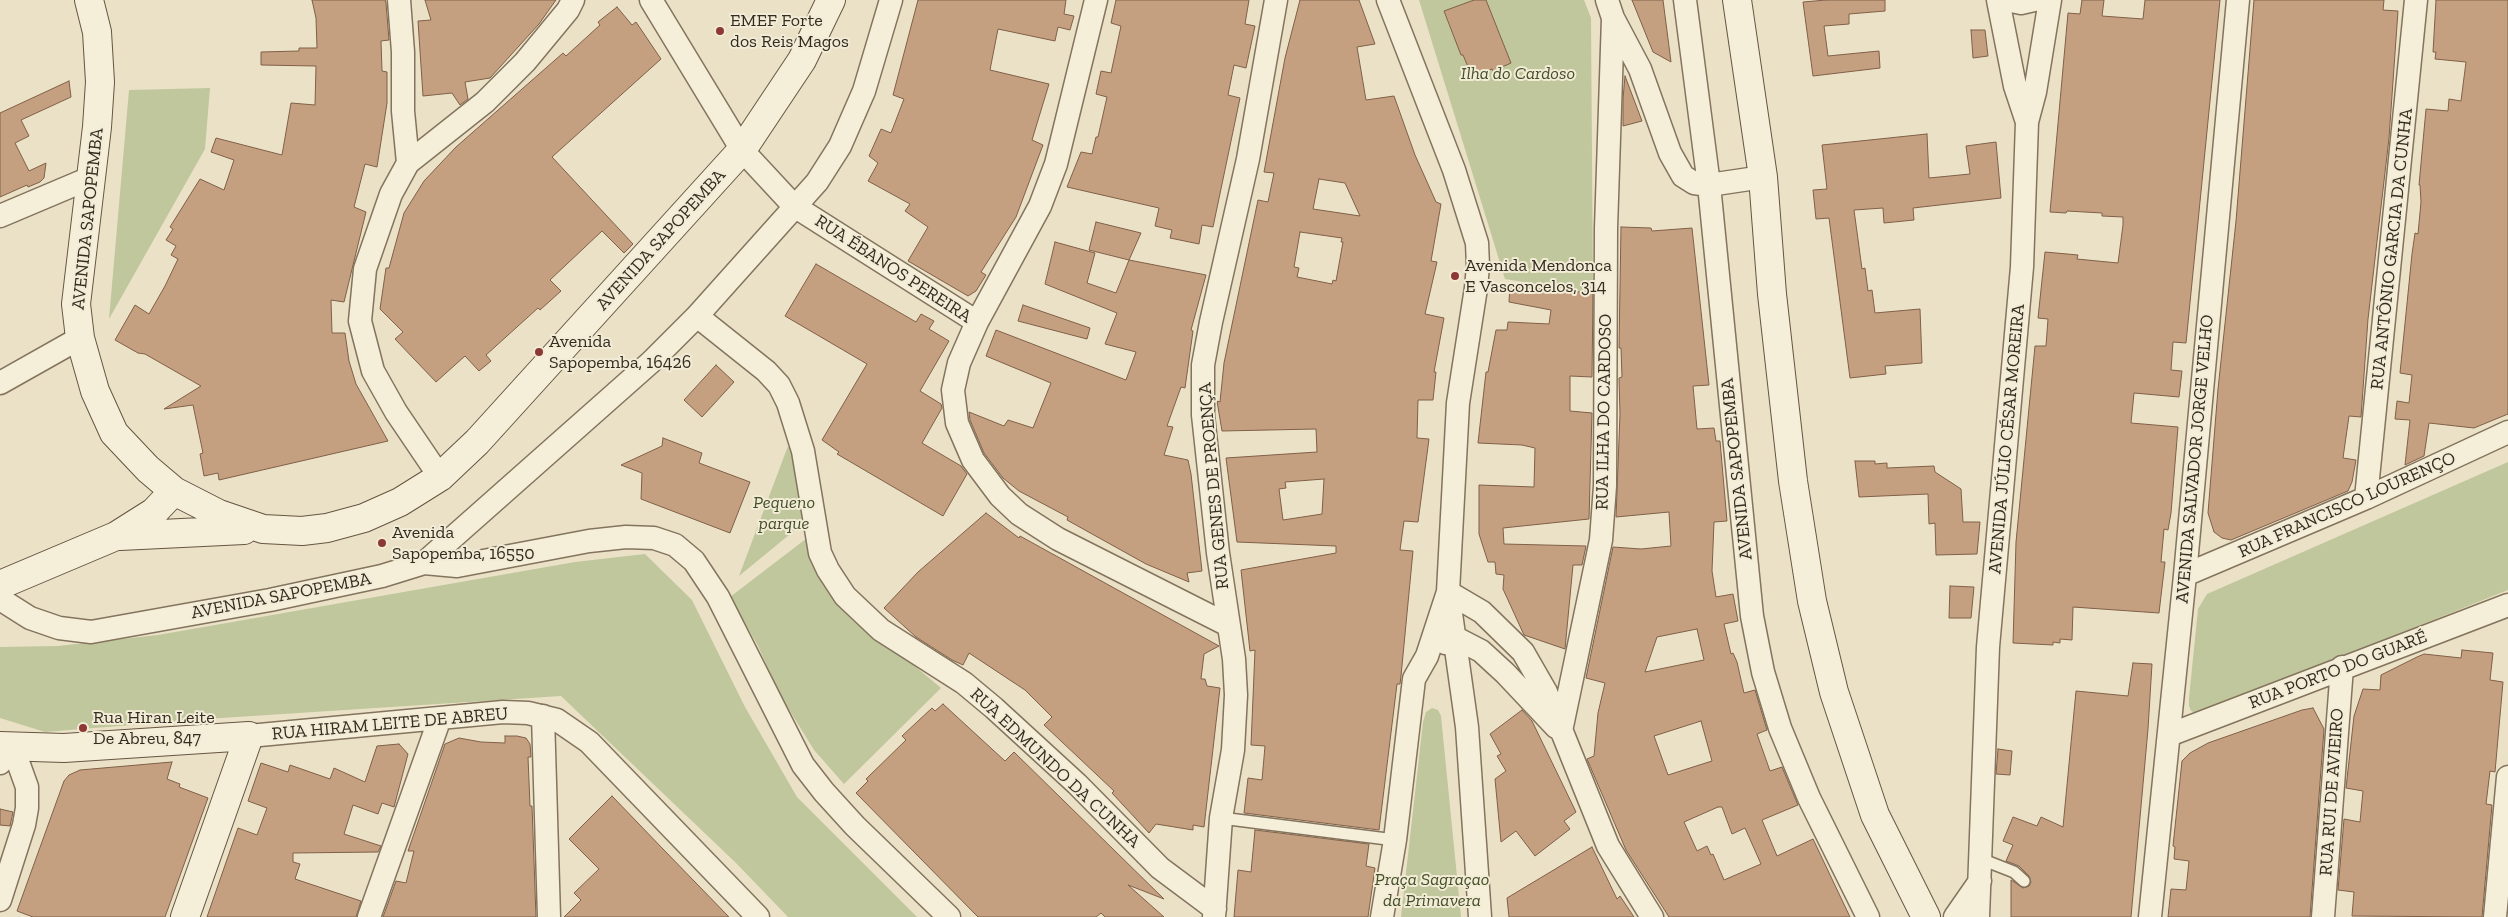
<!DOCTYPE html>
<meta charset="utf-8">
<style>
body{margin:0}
canvas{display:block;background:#eae1c7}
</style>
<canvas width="2508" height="917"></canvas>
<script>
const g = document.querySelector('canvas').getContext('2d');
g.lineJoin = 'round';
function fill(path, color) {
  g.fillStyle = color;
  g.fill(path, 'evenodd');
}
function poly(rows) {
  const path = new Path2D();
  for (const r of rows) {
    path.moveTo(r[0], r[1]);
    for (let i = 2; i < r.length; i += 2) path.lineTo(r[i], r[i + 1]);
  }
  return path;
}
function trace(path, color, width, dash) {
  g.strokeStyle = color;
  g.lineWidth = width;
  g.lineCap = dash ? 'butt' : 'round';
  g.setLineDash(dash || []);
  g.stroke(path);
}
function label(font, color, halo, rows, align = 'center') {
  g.font = font + ' "Zilla Slab",serif';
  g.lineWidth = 4;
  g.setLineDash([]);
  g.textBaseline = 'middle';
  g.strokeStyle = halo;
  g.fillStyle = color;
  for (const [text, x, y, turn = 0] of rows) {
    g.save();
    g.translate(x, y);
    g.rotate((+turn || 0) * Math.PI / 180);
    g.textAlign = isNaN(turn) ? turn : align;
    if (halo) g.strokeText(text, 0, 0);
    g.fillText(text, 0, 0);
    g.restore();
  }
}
fill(poly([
 [1419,0,1584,0,1591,18,1593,293,1505,279],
 [210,88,205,149,109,319,129,90],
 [788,446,794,461,806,521,739,576],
 [2508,462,2508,590,2249,694,2196,713,2191,711,2189,706,2189,698,2198,609,2207,594],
 [811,535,849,611,941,688,844,784,814,750,780,695,758,646,730,597],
 [645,554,692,600,745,707,797,797,917,917,788,917,736,863,561,696,206,719,45,732,0,718,0,647,58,646,158,635,575,562],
 [1432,708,1438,710,1441,716,1461,917,1401,917,1423,722,1426,712]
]), '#c0c79c');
const building = poly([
 [312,0,385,0,386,3,389,40,381,41,382,71,387,72,387,103,377,167,365,164,354,207,366,212,344,302,331,300,332,333,345,333,349,361,356,384,388,441,219,480,218,473,204,476,200,454,203,453,193,405,164,409,201,386,145,354,138,353,115,340,135,305,149,314,165,286,178,259,171,255,176,246,166,240,173,229,170,227,200,179,224,190,234,160,211,152,216,138,282,155,291,103,315,105,316,66,261,65,261,52,299,51,299,48,317,48,316,18,312,0],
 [425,0,556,0,539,24,490,78,465,82,468,99,460,105,452,93,423,96,418,21,431,20,425,0],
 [918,0,1066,0,1064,14,1074,16,1070,30,1058,27,1055,41,998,29,990,70,1049,84,1032,140,1043,145,1016,217,981,272,986,275,976,291,968,296,908,261,928,227,905,211,910,204,868,181,878,163,869,156,881,129,891,133,904,99,893,95,918,0],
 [1116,0,1249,0,1245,24,1255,26,1246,68,1234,65,1228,95,1240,98,1213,227,1202,225,1199,244,1170,238,1172,230,1155,226,1159,208,1067,187,1081,152,1092,154,1096,137,1098,137,1107,97,1096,94,1101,71,1111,73,1121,26,1111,23,1116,0],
 [1300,0,1359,0,1375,44,1357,47,1366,100,1394,96,1415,155,1436,202,1441,204,1431,261,1437,262,1425,314,1444,318,1434,372,1436,372,1433,400,1418,400,1417,438,1429,439,1418,522,1404,521,1400,550,1413,551,1401,676,1400,684,1397,684,1379,830,1244,813,1248,778,1262,780,1265,746,1251,745,1255,650,1250,651,1241,570,1336,553,1336,546,1237,542,1226,458,1317,452,1316,429,1222,431,1217,401,1220,402,1224,363,1258,200,1268,202,1274,173,1264,172,1285,58,1300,0],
 [1319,179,1345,183,1360,216,1313,209,1319,179],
 [1300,232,1342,238,1341,242,1343,242,1336,281,1333,280,1332,284,1297,277,1299,268,1294,267,1300,232],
 [1324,479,1322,514,1283,520,1279,489,1286,488,1285,482,1324,479],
 [1474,0,1486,0,1511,63,1493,71,1492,69,1472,76,1463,55,1461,55,1444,11,1474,0],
 [1632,0,1663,0,1671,62,1653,52,1632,0],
 [1826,0,1885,0,1885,11,1849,14,1849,24,1824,26,1828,56,1879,51,1880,68,1813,76,1803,2,1826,0],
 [2082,0,2104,0,2102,16,2143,19,2145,0,2220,0,2186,343,2173,342,2171,370,2182,371,2179,397,2134,393,2131,423,2178,427,2171,513,2168,530,2164,529,2161,562,2165,562,2159,613,2073,607,2072,640,2060,639,2060,643,2053,642,2053,645,2013,643,2016,542,2035,346,2046,346,2048,319,2038,318,2045,252,2078,255,2077,259,2118,263,2123,225,2123,217,2102,216,2102,213,2067,211,2066,213,2050,212,2068,13,2080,14,2082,0],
 [2254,0,2384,0,2383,10,2398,11,2389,138,2368,319,2361,417,2349,416,2343,458,2356,460,2352,482,2348,491,2231,540,2222,538,2214,532,2208,513,2218,389,2236,221,2254,0],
 [2436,0,2508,0,2508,414,2474,428,2429,423,2424,456,2405,465,2410,420,2395,419,2397,401,2409,403,2412,375,2400,373,2412,254,2415,233,2418,234,2421,202,2420,185,2419,185,2426,109,2448,111,2449,99,2461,101,2466,62,2435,59,2436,52,2433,52,2436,0],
 [617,7,632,25,636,22,661,59,552,157,633,244,624,253,602,231,550,280,561,291,540,310,538,308,486,355,491,361,479,371,465,356,436,382,395,339,403,332,380,309,386,268,389,268,404,213,424,181,456,147,563,53,566,56,600,25,598,22,617,7],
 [1971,30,1985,30,1988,56,1973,58,1971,30],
 [1625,76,1642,121,1623,126,1623,99,1625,76],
 [69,81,71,97,21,120,29,136,15,143,29,171,46,163,44,178,40,182,28,187,27,185,0,197,0,113,69,81],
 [1927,134,1929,178,1970,174,1966,146,1996,142,2001,198,1913,208,1914,220,1884,223,1883,208,1854,210,1862,269,1865,268,1868,291,1872,290,1875,313,1920,309,1922,363,1885,366,1886,374,1850,378,1829,218,1816,219,1813,190,1827,189,1822,145,1927,134],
 [1096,222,1141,233,1129,260,1089,250,1096,222],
 [1621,227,1651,228,1652,231,1692,228,1709,385,1693,386,1697,429,1714,428,1716,441,1720,441,1727,521,1714,522,1712,571,1716,597,1733,594,1738,621,1724,624,1731,654,1733,653,1737,662,1744,693,1755,690,1767,730,1757,734,1770,771,1782,767,1798,805,1762,820,1777,856,1813,839,1850,917,1669,917,1626,850,1587,759,1594,756,1598,713,1605,683,1586,678,1613,547,1641,549,1671,546,1669,512,1616,517,1620,414,1619,378,1622,377,1621,348,1619,348,1621,227],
 [1697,629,1704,660,1645,672,1657,637,1697,629],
 [1701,721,1712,761,1668,775,1654,736,1701,721],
 [1718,807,1722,807,1732,834,1745,828,1761,864,1724,880,1713,854,1711,855,1707,846,1697,851,1684,822,1718,807],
 [1055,242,1095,253,1087,283,1116,293,1129,260,1206,275,1191,330,1193,331,1185,388,1181,387,1167,426,1173,427,1164,455,1188,460,1191,474,1202,571,1187,573,1189,582,1146,564,1067,520,1068,517,1019,491,1003,478,984,453,970,420,969,412,1004,426,1008,420,1033,428,1051,383,986,356,996,330,1126,380,1136,352,1105,344,1117,313,1045,284,1055,242],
 [816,264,916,322,921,314,934,321,929,329,949,341,920,391,941,404,942,408,922,443,961,466,967,474,943,516,837,454,839,452,822,440,867,364,785,316,816,264],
 [1510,286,1593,293,1592,377,1570,376,1570,411,1592,413,1589,519,1503,528,1504,544,1586,546,1582,565,1573,565,1565,649,1524,635,1503,589,1504,575,1496,574,1495,562,1488,562,1479,534,1479,485,1534,487,1535,448,1522,445,1478,443,1486,372,1488,372,1496,330,1507,330,1508,322,1549,324,1551,310,1509,302,1510,286],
 [1023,305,1090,328,1087,339,1018,321,1023,305],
 [716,365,734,382,702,417,684,400,716,365],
 [663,438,702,453,699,463,750,482,730,533,641,499,642,473,621,465,662,446,663,438],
 [1855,461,1875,461,1875,464,1887,463,1887,468,1934,466,1935,472,1961,489,1963,522,1980,522,1977,554,1936,555,1935,523,1929,524,1928,494,1859,497,1855,461],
 [986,513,1019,538,1020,536,1219,646,1204,654,1201,679,1205,679,1207,686,1220,688,1204,827,1193,825,1193,830,1156,824,1149,833,1112,793,1114,791,1044,725,1052,717,1025,690,969,653,963,665,952,660,916,637,884,608,918,572,986,513],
 [1950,586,1974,587,1971,618,1949,618,1950,586],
 [2462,650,2493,653,2490,680,2503,682,2495,772,2490,771,2486,804,2492,805,2482,917,2352,916,2354,892,2338,890,2344,819,2360,822,2363,791,2346,788,2354,716,2363,689,2380,690,2381,675,2417,657,2424,654,2461,658,2462,650],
 [2133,663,2152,664,2148,729,2131,917,2011,917,2011,880,2023,888,2029,886,2031,882,2029,876,2019,866,2006,861,2013,845,2003,841,2013,817,2037,826,2041,817,2063,827,2076,691,2128,696,2133,663],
 [943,704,1005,761,1014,752,1164,899,1128,885,1164,917,1105,917,1101,913,1096,917,978,917,856,793,868,781,866,779,906,740,902,736,932,708,935,711,943,704],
 [2313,708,2324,729,2310,917,2168,917,2171,889,2186,890,2189,861,2174,859,2175,847,2173,846,2182,761,2190,753,2208,743,2302,710,2313,708],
 [1522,710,1532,721,1576,812,1564,821,1570,829,1535,856,1516,831,1501,842,1495,779,1506,771,1497,756,1501,754,1490,734,1522,710],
 [505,736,517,736,526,738,530,744,531,757,528,757,530,806,532,806,536,917,383,917,396,881,406,883,414,851,408,851,445,744,459,738,481,742,505,743,505,736],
 [399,744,408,754,394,807,382,803,378,814,353,805,344,834,381,846,378,852,293,853,293,862,300,864,295,879,361,901,356,917,207,917,238,828,257,835,267,808,248,801,261,763,288,772,290,765,330,779,334,768,365,782,377,746,399,744],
 [1998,749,2012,751,2010,775,1996,774,1998,749],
 [172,762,167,779,180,784,179,787,208,798,165,917,33,917,17,911,64,781,69,775,80,770,172,762],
 [612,796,663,849,729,917,564,917,581,900,574,893,599,869,569,839,612,796],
 [0,809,13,812,10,826,0,825,0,809],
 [1255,830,1369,844,1366,866,1375,868,1368,917,1234,917,1238,870,1251,872,1255,830],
 [1592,847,1617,899,1620,896,1634,917,1509,917,1507,898,1592,847]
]);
fill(building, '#c4a081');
trace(building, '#806047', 1);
const lane = poly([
 [1221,818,1395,840],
 [1981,859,2014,872,2024,881]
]);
const street = poly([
 [399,0,403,52,403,111,408,163],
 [651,0,742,150,794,206,977,322],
 [1096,0,1056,164,1040,206,977,322,959,363,953,390,957,423,973,460,1000,496,1019,514,1058,539,1228,625],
 [1388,0,1454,170,1477,243,1478,266,1476,288,1458,403,1448,592,1467,727,1480,917],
 [1685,0,1709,185,1752,616,1763,672,1780,728,1809,798,1868,917],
 [1998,0,2015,86,2027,122],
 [2007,0,2021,3,2034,0],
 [1613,18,1640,69,1670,153,1683,176,1694,183,1709,185,1763,177],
 [0,216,90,178],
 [697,316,766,371,779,385,788,403,803,451,820,553,828,570,845,596,881,630,964,683,994,708,1077,784,1160,868,1215,909],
 [0,383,80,338],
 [440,477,396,412,373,371,360,321,365,269,391,194,408,163,485,102,525,62,568,10,573,0],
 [2366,498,2416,0],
 [424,563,457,566,589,541,626,537,654,538,675,545,694,561,718,597,803,765,824,792,855,826,949,917],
 [2185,575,2366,498,2508,432],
 [0,599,30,618,59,628,91,632,270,600,382,576,424,563,651,362,697,316,817,182,840,146,864,91,891,0],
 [1445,643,1454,637,1481,651,1505,673,1556,727],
 [543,716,549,917],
 [1561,731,1601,540,1605,486,1606,228,1613,18,1607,0],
 [2169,735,2508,605],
 [249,736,503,712,528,713,557,720,589,742,758,917],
 [0,763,13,748,27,787,27,808,24,825,0,900],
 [369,917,440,718],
 [1214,917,1221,818,1233,750,1236,695,1234,659,1218,553,1203,415,1203,365,1211,322,1248,159,1276,0],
 [1382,917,1395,840,1414,679,1427,656,1448,592,1482,612,1523,652,1546,692,1608,846,1652,917],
 [1955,917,1980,881],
 [1978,917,1988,647,2022,267,2027,122,2035,92,2050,0],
 [2150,917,2185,575,2238,0],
 [2323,917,2342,667],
 [2495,917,2508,777]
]);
const secondary = poly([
 [89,0,97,32,100,82,97,127,76,304,80,338,95,391,114,433,148,469,174,491,219,514,263,529,302,531,327,528,364,518,400,502,440,477,477,442,742,150,802,60,831,0],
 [1737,0,1763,177,1772,294,1793,481,1812,601,1834,692,1875,815,1926,917],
 [120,536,244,530],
 [0,585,116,536,154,512,174,491],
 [0,746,64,748,249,736,185,917]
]);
trace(lane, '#84745e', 14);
trace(street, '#84745e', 25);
trace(secondary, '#665541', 30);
trace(lane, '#f5efda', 11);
trace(street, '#f5efda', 22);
trace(secondary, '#f5efda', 28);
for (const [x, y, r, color] of [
 [720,31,5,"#8c3834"],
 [1455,276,5,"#8c3834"],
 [539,352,5,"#8c3834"],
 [382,543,5,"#8c3834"],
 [83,728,5,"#8c3834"]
]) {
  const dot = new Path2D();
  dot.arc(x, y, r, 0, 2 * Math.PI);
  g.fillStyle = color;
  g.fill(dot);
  trace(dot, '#f2ebd6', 2);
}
label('18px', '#352c20', '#f2ebd6', [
 ["EMEF Forte",730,21],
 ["dos Reis Magos",730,42],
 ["Avenida Mendonca",1465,266],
 ["E Vasconcelos, 314",1465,287],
 ["Avenida",549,342],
 ["Sapopemba, 16426",549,363],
 ["Avenida",392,533],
 ["Sapopemba, 16550",392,554],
 ["Rua Hiran Leite",93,718],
 ["De Abreu, 847",93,739]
], 'left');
label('italic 18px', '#445029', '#f2ebd6', [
 ["Ilha do Cardoso",1518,74],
 ["Pequeno",784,503],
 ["parque",784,524],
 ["Praça Sagraçao",1432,880],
 ["da Primavera",1432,901]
]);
label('18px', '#352c20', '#f2ebd6', [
 ["AVENIDA SAPOPEMBA",88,219,-84],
 ["AVENIDA SAPOPEMBA",661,240,-48],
 ["RUA ANTÔNIO GARCIA DA CUNHA",2392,249,-84],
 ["RUA ÉBANOS PEREIRA",893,269,33],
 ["RUA ILHA DO CARDOSO",1604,412,-89],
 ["AVENIDA JÚLIO CÉSAR MOREIRA",2007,439,-85],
 ["AVENIDA SALVADOR JORGE VELHO",2195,459,-85],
 ["AVENIDA SAPOPEMBA",1737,469,-96],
 ["RUA GENES DE PROENÇA",1214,486,-95],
 ["RUA FRANCISCO LOURENÇO",2347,505,-24],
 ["AVENIDA SAPOPEMBA",281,596,-11],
 ["RUA PORTO DO GUARÉ",2338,670,-21],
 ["RUA HIRAM LEITE DE ABREU",390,724,-5],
 ["RUA EDMUNDO DA CUNHA",1055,768,43],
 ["RUA RUI DE AVIEIRO",2332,792,-86]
]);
</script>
